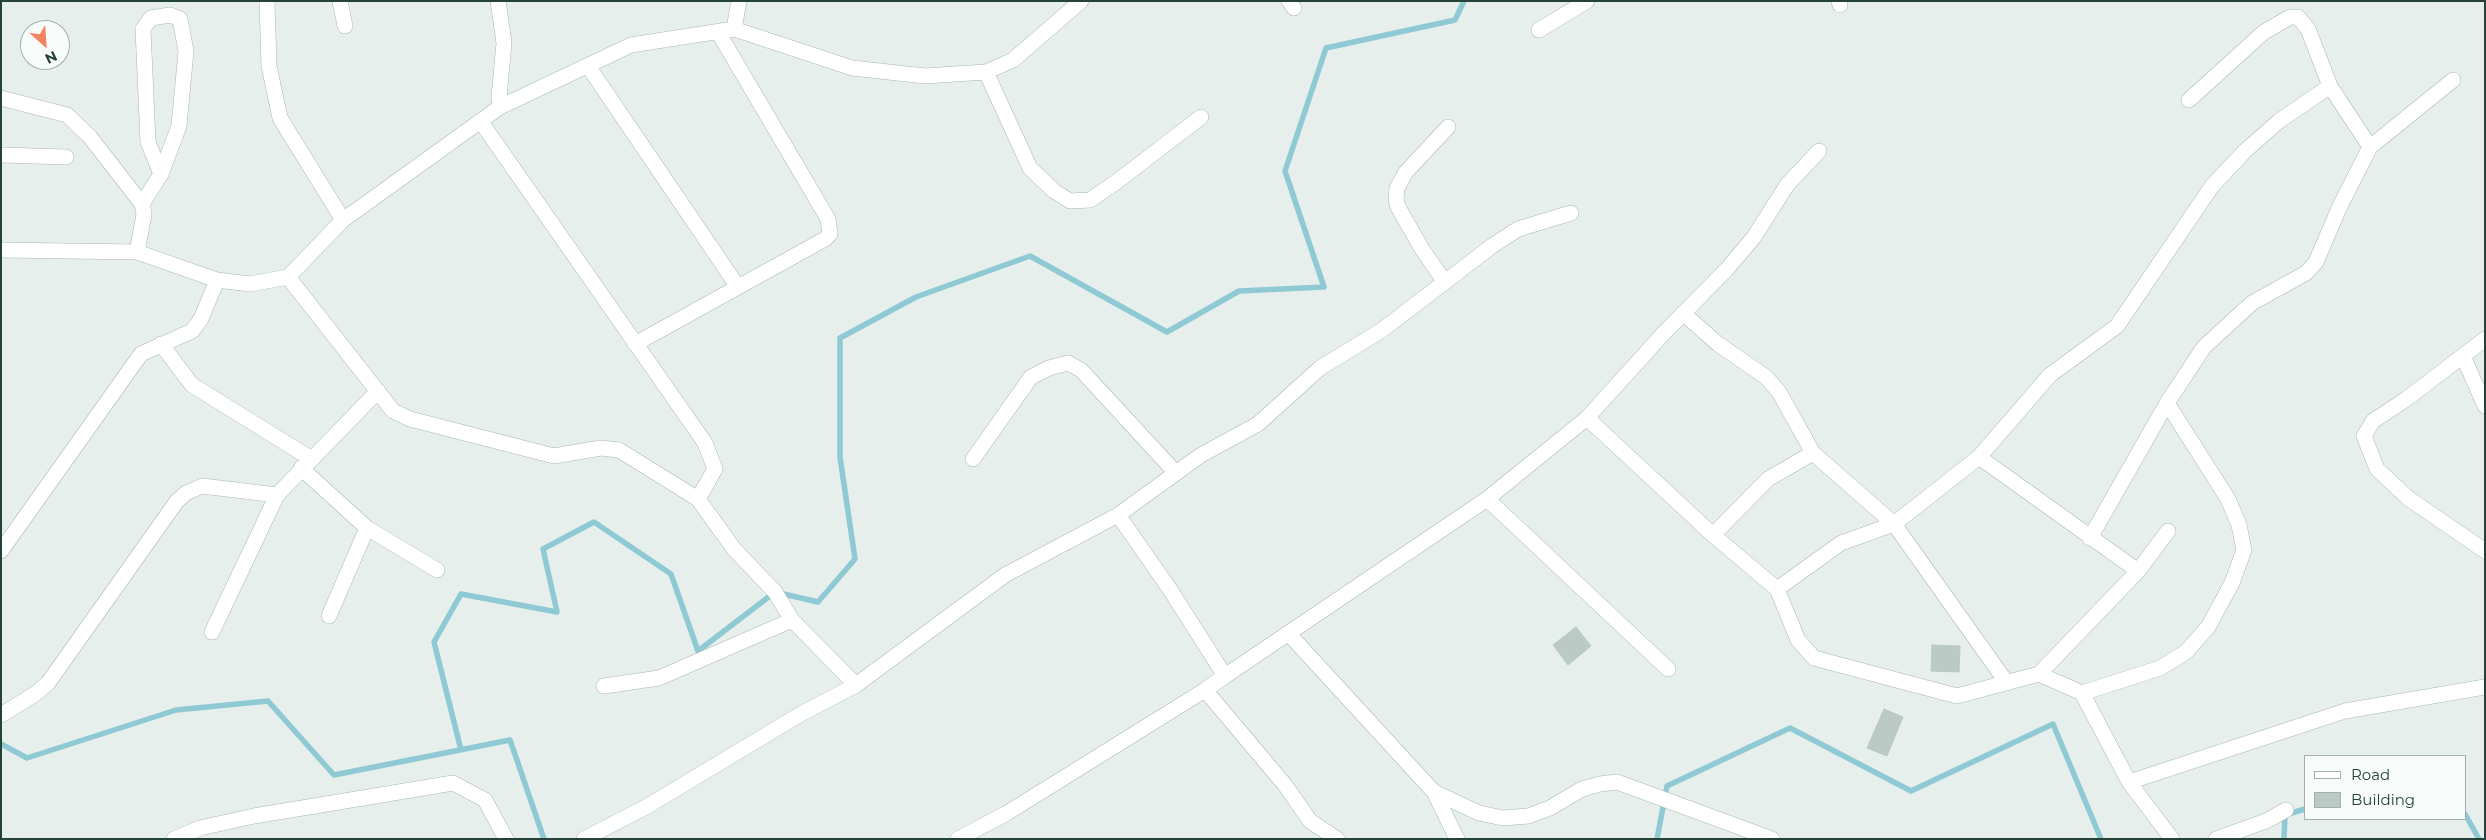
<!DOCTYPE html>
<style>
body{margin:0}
#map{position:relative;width:2486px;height:840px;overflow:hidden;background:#e6efeb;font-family:Montserrat,sans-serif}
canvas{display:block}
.frame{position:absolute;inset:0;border:2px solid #24423a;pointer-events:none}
.legend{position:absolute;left:2304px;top:755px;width:162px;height:65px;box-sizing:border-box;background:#f7fbf9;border:1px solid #a3b1ad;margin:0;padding:6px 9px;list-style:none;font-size:15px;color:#24423a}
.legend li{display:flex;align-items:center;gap:10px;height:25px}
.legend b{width:25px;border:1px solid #a3b1ad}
.north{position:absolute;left:20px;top:20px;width:50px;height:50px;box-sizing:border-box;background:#f7fbf9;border:1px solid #a3b1ad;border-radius:50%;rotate:154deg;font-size:14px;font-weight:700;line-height:20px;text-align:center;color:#24423a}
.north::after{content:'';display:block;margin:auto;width:18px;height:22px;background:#f4845f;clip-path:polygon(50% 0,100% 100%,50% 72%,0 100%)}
</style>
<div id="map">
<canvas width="2486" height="840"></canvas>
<div class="frame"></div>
<ul class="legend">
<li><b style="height:6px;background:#fff"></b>Road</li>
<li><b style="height:14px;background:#bbcac4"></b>Building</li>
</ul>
<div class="north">N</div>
</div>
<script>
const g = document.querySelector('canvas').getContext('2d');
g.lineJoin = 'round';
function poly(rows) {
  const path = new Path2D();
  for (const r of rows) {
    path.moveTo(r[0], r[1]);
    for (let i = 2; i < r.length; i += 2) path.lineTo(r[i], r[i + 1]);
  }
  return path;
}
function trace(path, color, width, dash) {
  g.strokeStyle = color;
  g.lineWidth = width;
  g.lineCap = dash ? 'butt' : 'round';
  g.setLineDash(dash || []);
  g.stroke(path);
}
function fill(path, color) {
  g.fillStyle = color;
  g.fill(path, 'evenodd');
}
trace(poly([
 [1,744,27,758,176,710,268,701,334,775,510,740,544,839],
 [461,750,434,642,461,594,557,612,543,549,594,522,671,574,698,651,775,592,818,602,855,559,840,457,840,338,916,297,1030,256,1167,332,1239,291,1324,287,1285,171,1326,48,1455,20,1464,1],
 [2465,814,2479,839],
 [1657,839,1667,786,1790,728,1911,791,2053,724,2101,839],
 [2284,839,2285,815,2305,809]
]), '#8ec9d4', 5.5);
const building = poly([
 [1576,627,1591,646,1568,665,1553,645,1576,627],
 [1932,645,1960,646,1959,672,1931,671,1932,645],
 [1884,709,1903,717,1887,756,1867,748,1884,709]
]);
fill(building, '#bbcac4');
trace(building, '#b8c9c2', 1);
const street = poly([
 [267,1,269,66,280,118,343,220],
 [340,1,345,26],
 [498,1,504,43,499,97,500,107],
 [1289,1,1294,8],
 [1839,1,1840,5],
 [734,29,739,1],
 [1539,30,1587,1],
 [588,66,738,287],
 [986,72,1030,168,1054,191,1070,201,1090,200,1115,183,1201,117],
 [1,98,67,115,90,137,142,204,144,214,137,252],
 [2189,100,2264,32,2290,17,2298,17,2308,29,2330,86,2370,147],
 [481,122,705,443,715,469,698,499],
 [1,155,66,157],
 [142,204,161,174,179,126,186,51,180,19,170,15,151,18,143,29,148,142,161,174],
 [1,250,137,252,217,280,250,284,288,277,343,220,500,107,631,45,734,29,852,68,925,76,986,72,1013,60,1081,1],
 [288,277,393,411,410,419,554,456,601,448,619,450,698,499,734,549,775,592,792,620,856,685],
 [1444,281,1422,249,1398,207,1396,199,1397,188,1406,172,1448,127],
 [1683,313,1718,344,1766,377,1779,392,1813,453,1894,524,2007,683],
 [2485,339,2405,400,2373,421,2364,436,2377,469,2408,498,2485,551],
 [161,344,192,385,310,458],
 [635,344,825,239,830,234,828,219,718,32],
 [2463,356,2485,406],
 [1587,418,1662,335,1727,269,1754,237,1787,185,1819,151],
 [1979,457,2138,571],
 [973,459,1031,377,1049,368,1068,363,1081,370,1176,473],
 [301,468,367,528,437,570],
 [1487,499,1668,669],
 [1118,515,1169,588,1225,676,1487,499,1587,418,1713,535,1777,589,1841,543,1894,524,1979,457,2050,375,2117,326,2212,186,2245,151,2279,121,2330,86],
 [1713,535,1768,479,1813,453],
 [2090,538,2167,403,2204,347,2252,303,2306,273,2316,262,2340,206,2370,147,2453,80],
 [1,551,141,354,192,331,201,319,217,280],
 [1777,589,1798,640,1814,658,1957,696,2039,674,2138,571,2168,531],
 [329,616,367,528],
 [212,632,277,495,378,391],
 [1288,633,1434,792,1457,839],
 [2039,674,2082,693,2129,782,2172,839],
 [604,686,659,678,792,620],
 [1205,690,1285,785,1310,821,1337,839],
 [2082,693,2160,668,2186,652,2208,627,2232,583,2244,550,2239,525,2228,499,2167,403],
 [1,715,35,694,48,683,177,501,186,493,202,486,277,495],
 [2129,782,2345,711,2485,687],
 [1434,792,1479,813,1503,818,1528,816,1550,808,1582,789,1600,784,1617,782,1772,839],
 [174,839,200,828,254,816,453,783,485,800,506,839],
 [584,839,646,807,799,715,856,685,1005,575,1118,515,1201,455,1258,424,1320,368,1382,330,1492,246,1518,229,1571,213],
 [958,839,1007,813,1205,690,1225,676],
 [2216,839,2266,821,2286,810]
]);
trace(street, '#a8b8b2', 16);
trace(street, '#fff', 15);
</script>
